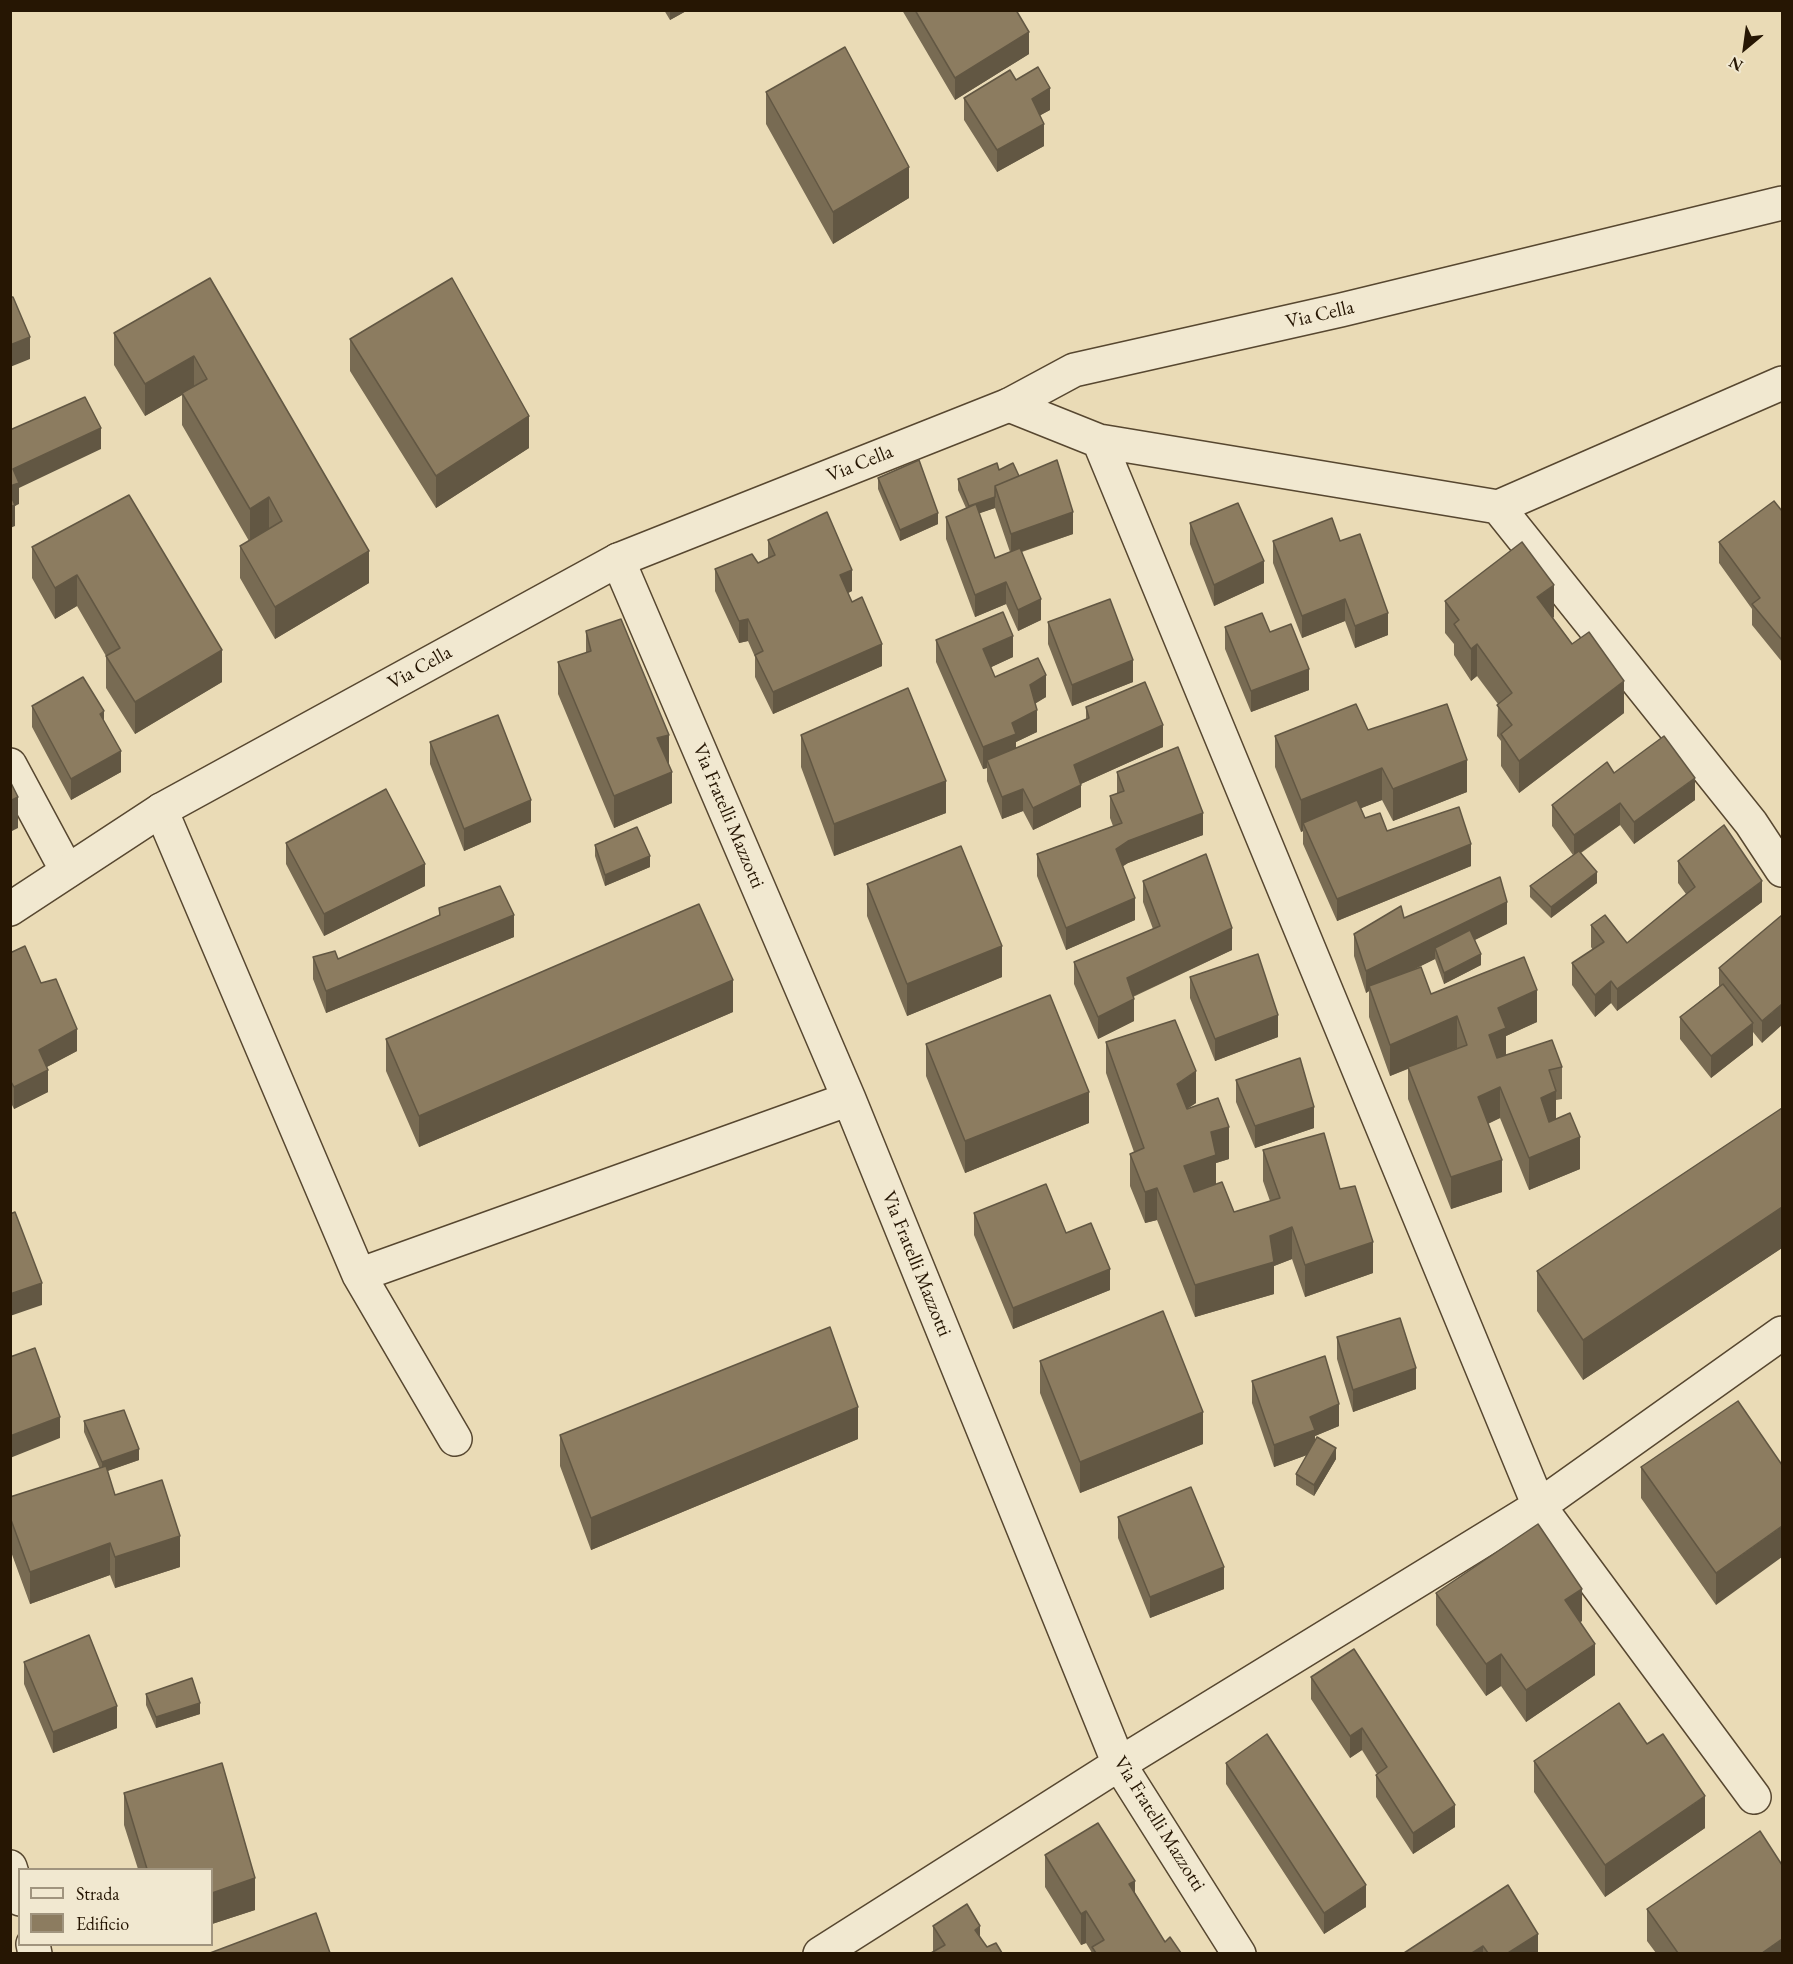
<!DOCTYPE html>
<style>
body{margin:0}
#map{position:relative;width:1793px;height:1964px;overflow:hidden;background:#eadbb6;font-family:"EB Garamond",serif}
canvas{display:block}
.frame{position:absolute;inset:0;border:12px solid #261603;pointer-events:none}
.legend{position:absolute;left:18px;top:1868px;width:195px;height:78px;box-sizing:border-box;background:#f1e8d0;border:2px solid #a0947e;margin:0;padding:8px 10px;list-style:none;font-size:18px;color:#261603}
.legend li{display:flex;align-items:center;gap:12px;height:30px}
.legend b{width:30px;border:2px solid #a0947e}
.north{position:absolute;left:1715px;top:18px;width:60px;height:60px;-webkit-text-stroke:4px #f1e8d0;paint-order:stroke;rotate:209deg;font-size:16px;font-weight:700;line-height:24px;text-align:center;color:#261603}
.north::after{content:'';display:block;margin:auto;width:21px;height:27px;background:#261603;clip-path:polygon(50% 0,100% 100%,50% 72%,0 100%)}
</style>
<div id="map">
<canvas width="1793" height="1964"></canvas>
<div class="frame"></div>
<ul class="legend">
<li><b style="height:8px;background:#f1e8d0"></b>Strada</li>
<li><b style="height:16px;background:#8c7c60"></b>Edificio</li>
</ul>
<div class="north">N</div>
</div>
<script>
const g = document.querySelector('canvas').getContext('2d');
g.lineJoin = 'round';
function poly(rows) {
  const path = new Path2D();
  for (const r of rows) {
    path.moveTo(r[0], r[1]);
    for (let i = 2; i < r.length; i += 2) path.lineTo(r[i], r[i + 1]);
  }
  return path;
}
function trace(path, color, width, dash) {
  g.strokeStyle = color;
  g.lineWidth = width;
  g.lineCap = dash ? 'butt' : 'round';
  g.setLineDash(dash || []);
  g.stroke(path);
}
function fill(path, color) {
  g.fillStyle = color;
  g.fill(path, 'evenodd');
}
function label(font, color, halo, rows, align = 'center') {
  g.font = font + ' "EB Garamond",serif';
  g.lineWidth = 4.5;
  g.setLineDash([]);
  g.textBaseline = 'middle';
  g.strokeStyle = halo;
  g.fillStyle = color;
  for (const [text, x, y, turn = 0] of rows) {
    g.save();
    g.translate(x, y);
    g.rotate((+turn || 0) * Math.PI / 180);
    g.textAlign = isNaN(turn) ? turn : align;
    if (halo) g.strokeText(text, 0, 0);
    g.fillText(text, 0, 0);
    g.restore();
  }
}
const minor = poly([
 [1009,405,1099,441,1498,507,1782,383],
 [1099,441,1539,1506,1754,1797],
 [1498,507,1751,823,1782,870],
 [618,560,849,1099,1119,1764,1239,1954],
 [10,765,67,871],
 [161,810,359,1275,455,1439],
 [359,1275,849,1099],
 [10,1867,20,1899],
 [33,1944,35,1954],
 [820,1954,1119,1764,1539,1506,1782,1333]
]);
const tertiary = poly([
 [10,909,161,810,618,560,1009,405,1074,370,1341,310,1782,203]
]);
trace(minor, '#574730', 36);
trace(tertiary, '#574730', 36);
trace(minor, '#f1e8d0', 33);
trace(tertiary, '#f1e8d0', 33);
fill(poly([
 [664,10,688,10,670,20],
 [902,10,1016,10,1029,54,955,100],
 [1016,80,1050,110,1040,115,1044,146,997,172,964,120,964,98],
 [766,92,909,198,833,244,766,124],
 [210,278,369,583,275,639,240,578,240,546,249,541,182,425,182,395,145,416,114,365,114,333],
 [350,339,529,448,436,508,350,371],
 [999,470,1019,476,1073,534,1022,552,1041,620,1018,631,1006,604,975,617,946,539,946,517,966,508,958,490,958,479],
 [995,508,1010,552,995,558,979,513],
 [878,478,938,524,900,541,878,489],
 [129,495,222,682,135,734,106,688,106,656,77,606,55,619,32,578,32,547],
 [1782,511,1782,662,1752,625,1752,609,1719,563,1719,542],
 [1190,523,1264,583,1214,606,1190,544],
 [768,540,852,591,848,593,882,666,773,714,755,677,755,657,748,641,739,643,715,591,715,569,758,563,768,558],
 [1273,541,1340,541,1388,635,1355,648,1345,621,1302,638,1273,563],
 [1445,601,1554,617,1553,618,1624,713,1519,793,1501,766,1501,741,1497,736,1498,704,1477,676,1471,681,1454,655,1454,644,1445,633],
 [1048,622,1133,682,1072,706,1048,644],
 [1225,627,1270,632,1309,690,1251,712,1225,649],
 [586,631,669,764,672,803,614,828,558,694,558,662,586,653],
 [936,640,1013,657,991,667,995,677,1046,697,1035,703,1037,732,1016,742,1016,748,1086,719,1086,707,1163,747,1081,784,1081,807,1033,830,1023,811,1002,819,987,781,987,768,983,769,936,662],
 [32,706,121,772,71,800,32,727],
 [1368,730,1467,792,1393,821,1382,800,1361,808,1365,818,1387,831,1471,866,1337,921,1303,844,1303,831,1301,832,1275,767,1275,736],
 [801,735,946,813,834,856,801,767],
 [430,742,531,822,464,851,430,764],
 [1117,772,1203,835,1128,863,1122,866,1135,920,1066,950,1037,876,1037,854,1113,826,1110,818,1110,796,1117,794],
 [1614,773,1695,800,1634,844,1620,825,1581,853,1597,883,1551,918,1530,897,1530,886,1573,855,1552,826,1552,805],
 [286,843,425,886,324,936,286,864],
 [595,845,650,867,605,886,595,856],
 [1678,861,1762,902,1617,1011,1611,1003,1595,1017,1572,985,1572,963,1593,950,1591,947,1591,925,1627,943,1686,894,1678,883],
 [1143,881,1232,950,1133,997,1134,1021,1098,1039,1074,984,1074,962,1153,929,1143,902],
 [867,884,1002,977,907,1016,867,916],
 [439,908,514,937,326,1013,313,979,313,957,338,959,439,916],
 [1782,915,1762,1043,1753,1032,1753,1045,1711,1078,1680,1039,1680,1017,1719,986,1719,968],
 [1404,918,1507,924,1475,940,1481,965,1444,984,1435,959,1413,970,1431,994,1537,1022,1506,1036,1506,1055,1562,1067,1562,1099,1556,1100,1556,1119,1580,1169,1529,1190,1500,1118,1488,1124,1502,1192,1451,1209,1408,1099,1408,1069,1390,1076,1369,1017,1369,991,1366,993,1354,956,1354,934],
 [10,953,41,983,77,1051,47,1067,48,1092,14,1109,10,1101],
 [1190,977,1278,1037,1215,1061,1190,998],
 [733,1012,419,1147,386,1071,386,1039],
 [1106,1042,1196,1103,1187,1109,1229,1159,1216,1163,1216,1185,1234,1212,1270,1201,1263,1181,1263,1150,1340,1189,1373,1273,1305,1297,1292,1259,1274,1266,1274,1294,1195,1317,1157,1220,1145,1223,1130,1186,1130,1154,1134,1152,1106,1073],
 [926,1044,1089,1123,965,1173,926,1076],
 [1236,1080,1314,1128,1255,1148,1236,1102],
 [1782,1108,1782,1248,1583,1380,1537,1311,1537,1271],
 [974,1213,1066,1233,1110,1290,1013,1329,974,1235],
 [1337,1337,1416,1389,1353,1412,1337,1359],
 [1040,1361,1203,1444,1080,1493,1040,1393],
 [1252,1381,1339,1426,1315,1436,1315,1440,1336,1459,1314,1496,1296,1485,1296,1474,1307,1455,1274,1467,1252,1403],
 [84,1421,139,1460,107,1471,115,1495,180,1567,115,1588,110,1575,30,1604,10,1549,10,1497,100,1469,84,1432],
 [560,1435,858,1439,591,1550,560,1466],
 [1782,1465,1716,1605,1641,1498,1641,1467],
 [1118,1517,1224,1589,1150,1618,1118,1538],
 [1436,1593,1582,1621,1580,1622,1595,1675,1526,1722,1501,1686,1486,1696,1436,1625],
 [1354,1649,1455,1827,1413,1854,1376,1797,1376,1775,1377,1774,1362,1750,1350,1758,1311,1699,1311,1677],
 [24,1662,117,1728,53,1753,24,1684],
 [146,1694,200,1714,156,1728,146,1705],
 [1647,1744,1705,1828,1605,1897,1534,1792,1534,1761],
 [222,1763,255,1878,255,1910,212,1924,212,1869,138,1869,124,1825,124,1793],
 [1226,1763,1366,1907,1324,1934,1226,1784],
 [1045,1855,1135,1893,1165,1942,1181,1953,1092,1953,1086,1943,1081,1945,1045,1887],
 [1508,1885,1538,1953,1404,1953],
 [1647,1909,1782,1953,1656,1953,1647,1941],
 [933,1926,980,1938,987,1947,933,1952]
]), '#786b53');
fill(poly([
 [670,10,688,10,670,20],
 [1029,32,1029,54,955,100,955,78],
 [1050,88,1050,110,1032,120,1032,99],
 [1044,124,1044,146,997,172,997,150],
 [909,167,909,198,833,244,833,212],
 [30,337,30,359,10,367,10,345],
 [194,356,194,388,182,393,182,395,145,416,145,384],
 [529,416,529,448,436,508,436,476],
 [101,428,101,449,19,488,19,504,15,506,15,526,10,528,10,486,13,469],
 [269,497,269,529,250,541,250,509],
 [995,497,995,508,969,517,969,506],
 [1073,512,1073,534,1011,555,1011,534],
 [938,513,938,524,900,541,900,530],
 [369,551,369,583,275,639,275,607],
 [1264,561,1264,583,1214,606,1214,585],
 [852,570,852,591,840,597,840,575],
 [77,575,77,606,55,619,55,588],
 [1006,582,1006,604,975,617,975,595],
 [1554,585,1554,617,1537,628,1537,597],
 [1041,599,1041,620,1018,631,1018,610],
 [1345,599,1345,621,1302,638,1302,616],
 [1388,613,1388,635,1355,648,1355,626],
 [748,619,748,641,739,643,739,621],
 [1013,636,1013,657,983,671,983,649],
 [882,644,882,666,773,714,773,692],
 [1477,644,1477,676,1471,681,1471,649],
 [222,650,222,682,135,734,135,702],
 [1133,660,1133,682,1072,706,1072,685],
 [1309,669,1309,690,1251,712,1251,691],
 [1046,675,1046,697,1030,707,1030,685],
 [1624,681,1624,713,1519,793,1519,761],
 [1037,710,1037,732,1016,742,1016,756,987,760,987,768,983,769,983,747,1012,723],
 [104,711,104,733,100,714],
 [1163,725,1163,747,1074,787,1074,765],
 [669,735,669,767,657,738],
 [121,751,121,772,71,800,71,779],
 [1467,760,1467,792,1393,821,1393,789],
 [1382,768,1382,800,1306,830,1303,823,1303,831,1301,832,1301,800],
 [672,772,672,803,614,828,614,796],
 [1695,778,1695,800,1634,844,1634,822],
 [946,781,946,813,834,856,834,824],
 [1081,785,1081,807,1033,830,1033,808],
 [1023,789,1023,811,1002,819,1002,797],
 [18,797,18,828,10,832,10,801],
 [531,800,531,822,464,851,464,829],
 [1620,803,1620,825,1574,857,1574,835],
 [1203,813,1203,835,1128,863,1116,871,1116,849,1128,841],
 [1471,844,1471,866,1337,921,1337,899],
 [650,856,650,867,605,886,605,875],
 [425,864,425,886,324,936,324,914],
 [1597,872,1597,883,1551,918,1551,907],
 [1762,881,1762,902,1617,1011,1617,989],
 [1135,898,1135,920,1066,950,1066,928],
 [1507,902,1507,924,1438,958,1435,948,1435,959,1371,990,1369,986,1369,991,1366,993,1366,971],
 [514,915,514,937,326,1013,326,991],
 [1232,928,1232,950,1127,999,1127,978],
 [1002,946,1002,977,907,1016,907,984],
 [1481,954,1481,965,1444,984,1444,973],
 [733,980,733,1012,419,1147,419,1116],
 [1611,981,1611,1003,1595,1017,1595,995],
 [1537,990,1537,1022,1506,1036,1506,1059,1489,1066,1489,1035,1498,1008],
 [1134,999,1134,1021,1098,1039,1098,1017],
 [1782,1004,1782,1025,1762,1043,1762,1021],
 [1278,1015,1278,1037,1215,1061,1215,1039],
 [1457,1016,1457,1048,1390,1076,1390,1045],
 [1753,1023,1753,1045,1711,1078,1711,1056],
 [77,1029,77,1051,39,1071,39,1050],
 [48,1070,48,1092,14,1109,14,1087],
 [1196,1071,1196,1103,1177,1115,1177,1084],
 [1500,1087,1500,1118,1478,1128,1478,1097],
 [1556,1091,1556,1122,1541,1130,1541,1098],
 [1089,1092,1089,1123,965,1173,965,1141],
 [1314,1107,1314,1128,1255,1148,1255,1126],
 [1229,1127,1229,1159,1216,1163,1216,1186,1184,1197,1184,1166,1211,1132],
 [1580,1137,1580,1169,1529,1190,1529,1158],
 [1502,1160,1502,1192,1451,1209,1451,1177],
 [1157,1188,1157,1220,1145,1223,1145,1192],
 [1782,1207,1782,1248,1583,1380,1583,1340],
 [1292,1227,1292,1259,1274,1266,1274,1294,1195,1317,1195,1285,1270,1236],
 [1373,1242,1373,1273,1305,1297,1305,1265],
 [1110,1269,1110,1290,1013,1329,1013,1308],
 [42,1283,42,1305,10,1316,10,1294],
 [1416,1368,1416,1389,1353,1412,1353,1390],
 [1339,1404,1339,1426,1315,1436,1315,1452,1274,1467,1274,1445,1310,1417],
 [858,1407,858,1439,591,1550,591,1518],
 [1203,1412,1203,1444,1080,1493,1080,1462],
 [60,1417,60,1438,10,1458,10,1436],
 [1336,1448,1336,1459,1314,1496,1314,1485],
 [139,1449,139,1460,102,1473,102,1462],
 [1782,1526,1782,1557,1716,1605,1716,1573],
 [180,1536,180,1567,115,1588,115,1557],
 [110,1543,110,1575,30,1604,30,1572],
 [1224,1567,1224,1589,1150,1618,1150,1597],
 [1582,1589,1582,1621,1565,1632,1565,1600],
 [1595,1644,1595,1675,1526,1722,1526,1690],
 [1501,1654,1501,1686,1486,1696,1486,1664],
 [200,1703,200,1714,156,1728,156,1717],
 [117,1706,117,1728,53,1753,53,1732],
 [1362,1728,1362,1750,1350,1758,1350,1736],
 [1705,1796,1705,1828,1605,1897,1605,1865],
 [1455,1805,1455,1827,1413,1854,1413,1833],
 [255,1878,255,1910,212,1924,212,1893],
 [1135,1881,1135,1913,1129,1884],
 [1366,1885,1366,1907,1324,1934,1324,1913],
 [1086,1911,1086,1943,1081,1945,1081,1914],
 [980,1926,980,1953,975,1930],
 [1538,1934,1538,1953,1508,1953],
 [1782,1939,1782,1953,1762,1953],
 [1483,1946,1483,1953,1472,1953]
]), '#625743');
const building = poly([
 [915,10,1016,10,1029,32,955,78,915,10],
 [845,47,909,167,833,212,766,92,845,47],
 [1038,67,1050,88,1032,99,1044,124,997,150,964,98,1010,70,1016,80,1038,67],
 [210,278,369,551,275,607,240,546,282,521,269,497,250,509,182,393,207,379,194,356,145,384,114,333,210,278],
 [452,278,529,416,436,476,350,339,452,278],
 [10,297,13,297,30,337,10,345,10,297],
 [85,397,101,428,13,469,19,483,10,486,10,430,85,397],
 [919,460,938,513,900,530,878,478,919,460],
 [1057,460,1073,512,1011,534,995,486,1057,460],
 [997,463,999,470,1013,463,1019,476,995,486,995,497,969,506,958,479,997,463],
 [10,494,15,505,10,507,10,494],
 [129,495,222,650,135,702,106,656,120,648,77,575,55,588,32,547,129,495],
 [1774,501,1782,511,1782,640,1752,604,1760,598,1719,542,1774,501],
 [1238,503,1264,561,1214,585,1190,523,1238,503],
 [976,504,995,558,1020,548,1041,599,1018,610,1006,582,975,595,946,517,976,504],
 [827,512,852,570,840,575,852,602,862,597,882,644,773,692,755,655,763,651,748,619,739,621,715,569,752,554,758,563,775,555,768,540,827,512],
 [1332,518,1340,541,1360,534,1388,613,1355,626,1345,599,1302,616,1273,541,1332,518],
 [1522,542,1554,585,1537,597,1572,644,1589,632,1624,681,1519,761,1501,734,1512,725,1497,705,1512,693,1477,644,1471,649,1454,624,1459,620,1445,601,1522,542],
 [1110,599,1133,660,1072,685,1048,622,1110,599],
 [1003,612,1013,636,983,649,995,677,1038,658,1046,675,1030,685,1037,710,1012,723,1016,734,983,747,936,640,1003,612],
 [1262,613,1270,632,1291,624,1309,669,1251,691,1225,627,1262,613],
 [621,619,669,735,657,738,672,772,614,796,558,662,591,651,586,631,621,619],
 [83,677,104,711,100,714,121,751,71,779,32,706,83,677],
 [1145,682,1163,725,1074,765,1081,785,1033,808,1023,789,1002,797,987,760,1089,718,1086,707,1145,682],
 [908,688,946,781,834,824,801,735,908,688],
 [1356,704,1368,730,1447,704,1467,760,1393,789,1382,768,1301,800,1275,736,1356,704],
 [498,715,531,800,464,829,430,742,498,715],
 [1664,736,1695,778,1634,822,1620,803,1574,835,1552,805,1607,762,1614,773,1664,736],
 [1178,747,1203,813,1128,841,1116,849,1135,898,1066,928,1037,854,1122,823,1110,796,1124,791,1117,772,1178,747],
 [10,781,18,797,10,801,10,781],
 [386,789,425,864,324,914,286,843,386,789],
 [1357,800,1365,818,1380,813,1387,831,1459,807,1471,844,1337,899,1303,823,1357,800],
 [1724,825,1762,881,1617,989,1611,981,1595,995,1572,963,1604,942,1591,925,1605,915,1627,943,1695,887,1678,861,1724,825],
 [637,827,650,856,605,875,595,845,637,827],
 [961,846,1002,946,907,984,867,884,961,846],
 [1579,851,1597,872,1551,907,1530,886,1579,851],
 [1206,854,1232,928,1127,978,1134,999,1098,1017,1074,962,1160,926,1143,881,1206,854],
 [1500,877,1507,902,1366,971,1354,934,1401,906,1404,918,1500,877],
 [500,886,514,915,326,991,313,957,335,951,338,959,440,915,439,908,500,886],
 [699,904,733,980,419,1116,386,1039,699,904],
 [1782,915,1782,1004,1762,1021,1719,968,1782,915],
 [1470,930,1481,954,1444,973,1435,948,1470,930],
 [25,946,41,983,56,979,77,1029,39,1050,48,1070,14,1087,10,1080,10,953,25,946],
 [1258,954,1278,1015,1215,1039,1190,977,1258,954],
 [1524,957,1537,990,1498,1008,1506,1028,1489,1035,1497,1058,1552,1040,1562,1067,1549,1070,1556,1091,1541,1098,1549,1122,1570,1113,1580,1137,1529,1158,1500,1087,1478,1097,1502,1160,1451,1177,1408,1067,1467,1045,1457,1016,1390,1045,1369,986,1421,967,1431,994,1524,957],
 [1723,984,1753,1023,1711,1056,1680,1017,1723,984],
 [1050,995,1089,1092,965,1141,926,1044,1050,995],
 [1175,1020,1196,1071,1177,1084,1187,1109,1218,1098,1229,1127,1211,1132,1216,1155,1184,1166,1194,1192,1222,1182,1234,1212,1280,1198,1263,1150,1324,1133,1340,1189,1355,1186,1373,1242,1305,1265,1292,1227,1270,1236,1274,1262,1195,1285,1157,1188,1145,1192,1130,1154,1144,1148,1106,1042,1175,1020],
 [1300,1058,1314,1107,1255,1126,1236,1080,1300,1058],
 [1782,1108,1782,1207,1583,1340,1537,1271,1782,1108],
 [1046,1184,1066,1233,1091,1223,1110,1269,1013,1308,974,1213,1046,1184],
 [15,1212,42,1283,10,1294,10,1214,15,1212],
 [1163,1311,1203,1412,1080,1462,1040,1361,1163,1311],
 [1400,1318,1416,1368,1353,1390,1337,1337,1400,1318],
 [830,1327,858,1407,591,1518,560,1435,830,1327],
 [35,1348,60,1417,10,1436,10,1357,35,1348],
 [1325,1356,1339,1404,1310,1417,1315,1430,1274,1445,1252,1381,1325,1356],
 [1738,1401,1782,1465,1782,1526,1716,1573,1641,1467,1738,1401],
 [124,1410,139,1449,102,1462,84,1421,124,1410],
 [1317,1437,1336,1448,1314,1485,1296,1474,1317,1437],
 [106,1466,115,1495,162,1480,180,1536,115,1557,110,1543,30,1572,10,1517,10,1497,106,1466],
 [1191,1487,1224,1567,1150,1597,1118,1517,1191,1487],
 [1538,1524,1582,1589,1565,1600,1595,1644,1526,1690,1501,1654,1486,1664,1436,1593,1538,1524],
 [89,1635,117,1706,53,1732,24,1662,89,1635],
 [1354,1649,1455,1805,1413,1833,1376,1775,1387,1767,1362,1728,1350,1736,1311,1677,1354,1649],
 [192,1678,200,1703,156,1717,146,1694,192,1678],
 [1619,1703,1647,1744,1663,1734,1705,1796,1605,1865,1534,1761,1619,1703],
 [1267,1734,1366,1885,1324,1913,1226,1763,1267,1734],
 [222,1763,255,1878,212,1893,212,1869,147,1869,124,1793,222,1763],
 [1098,1823,1135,1881,1129,1884,1165,1942,1170,1937,1181,1953,1096,1953,1092,1947,1104,1940,1086,1911,1081,1914,1045,1855,1098,1823],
 [1760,1831,1782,1865,1782,1939,1762,1953,1678,1953,1647,1909,1760,1831],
 [1508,1885,1538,1934,1508,1953,1488,1953,1483,1946,1472,1953,1404,1953,1508,1885],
 [967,1904,980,1926,975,1930,987,1947,996,1943,1002,1953,931,1953,945,1945,933,1926,967,1904],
 [316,1913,330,1953,210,1953,316,1913]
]);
fill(building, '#8c7c60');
trace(building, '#625743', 1.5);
label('20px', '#261603', '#f1e8d0', [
 ["Via Cella",1320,315,-13],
 ["Via Cella",860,464,-22],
 ["Via Cella",420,668,-29],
 ["Via Fratelli Mazzotti",728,816,67],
 ["Via Fratelli Mazzotti",916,1264,68],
 ["Via Fratelli Mazzotti",1159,1824,58]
]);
</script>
